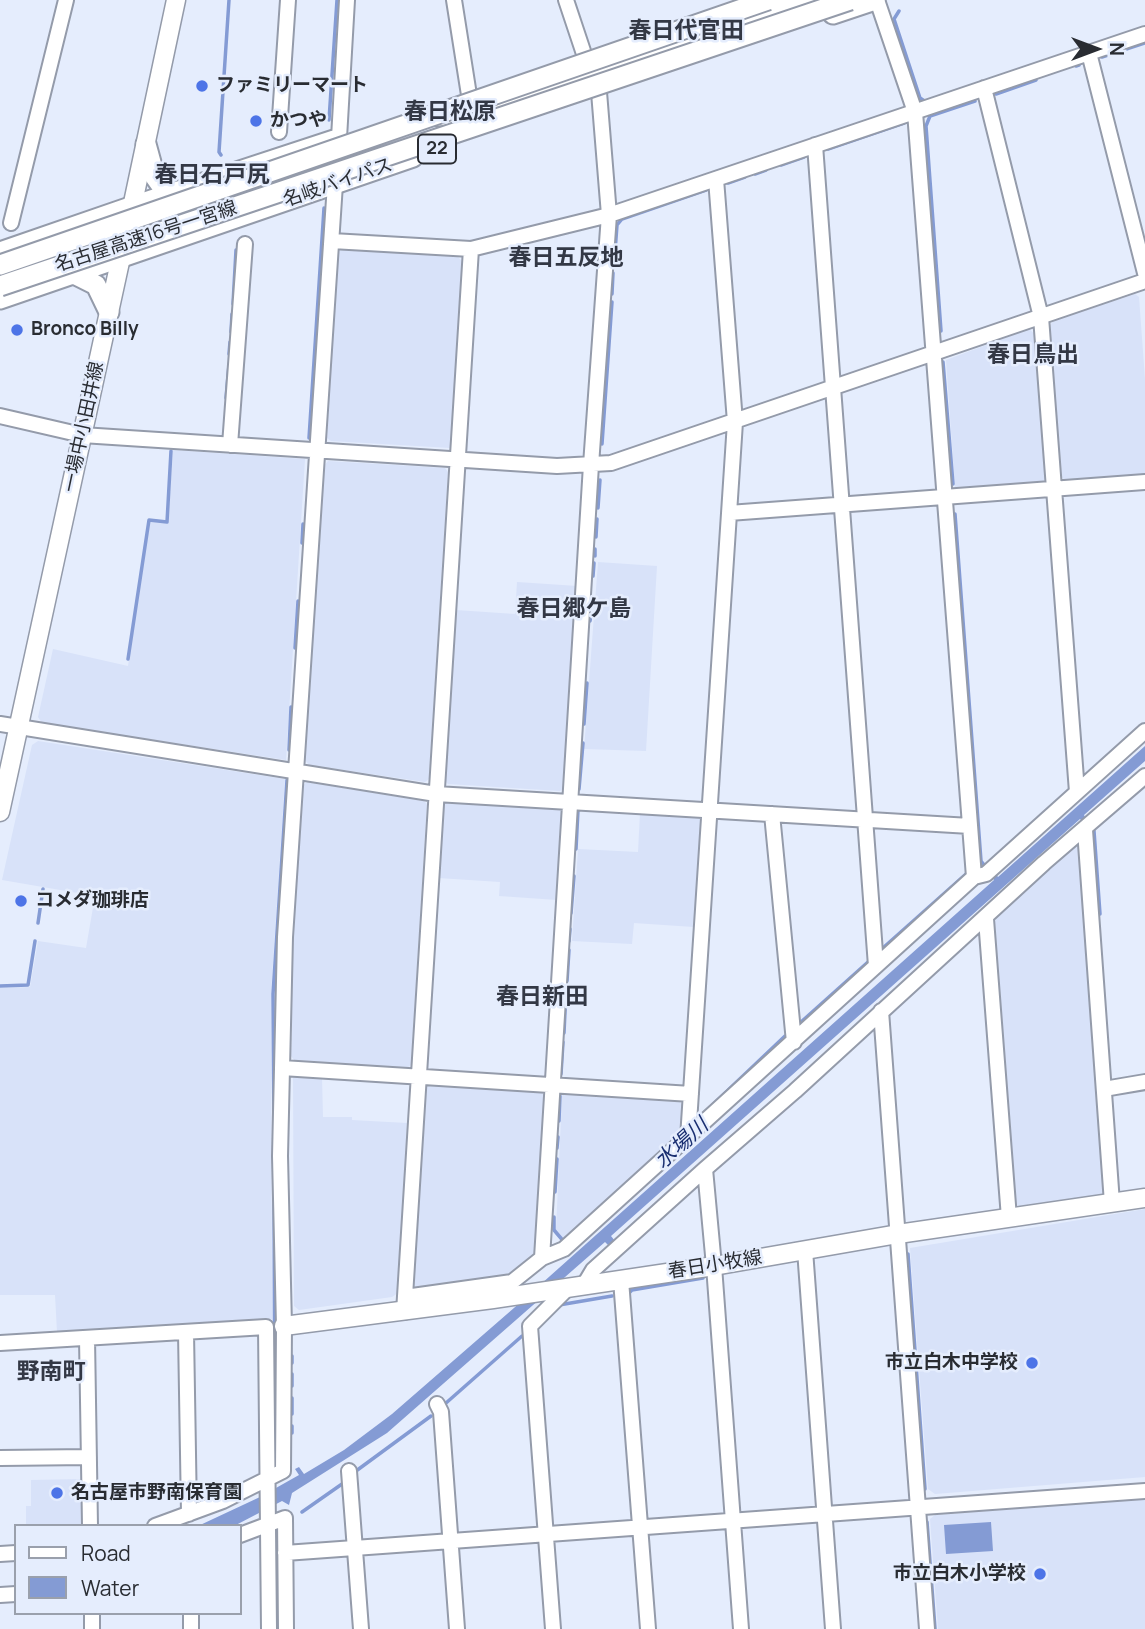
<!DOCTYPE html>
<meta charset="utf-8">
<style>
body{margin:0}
#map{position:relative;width:1145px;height:1629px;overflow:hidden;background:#e5edfd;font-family:Manrope,sans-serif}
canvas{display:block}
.legend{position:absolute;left:14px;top:1524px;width:228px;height:91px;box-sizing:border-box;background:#e5edfd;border:2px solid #9aa0ac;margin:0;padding:9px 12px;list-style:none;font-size:21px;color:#292c32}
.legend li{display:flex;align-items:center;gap:14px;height:35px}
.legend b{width:35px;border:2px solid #9aa0ac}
.north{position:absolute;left:1061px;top:14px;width:70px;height:70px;-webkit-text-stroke:5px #e5edfd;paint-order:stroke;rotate:90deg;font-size:19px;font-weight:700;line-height:28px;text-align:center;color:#292c32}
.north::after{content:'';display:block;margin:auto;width:24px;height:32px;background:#292c32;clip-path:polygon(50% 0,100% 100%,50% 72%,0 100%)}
</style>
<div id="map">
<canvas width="1145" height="1629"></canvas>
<ul class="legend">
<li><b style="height:9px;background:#fff"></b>Road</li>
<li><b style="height:19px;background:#849bd4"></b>Water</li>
</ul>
<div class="north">N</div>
</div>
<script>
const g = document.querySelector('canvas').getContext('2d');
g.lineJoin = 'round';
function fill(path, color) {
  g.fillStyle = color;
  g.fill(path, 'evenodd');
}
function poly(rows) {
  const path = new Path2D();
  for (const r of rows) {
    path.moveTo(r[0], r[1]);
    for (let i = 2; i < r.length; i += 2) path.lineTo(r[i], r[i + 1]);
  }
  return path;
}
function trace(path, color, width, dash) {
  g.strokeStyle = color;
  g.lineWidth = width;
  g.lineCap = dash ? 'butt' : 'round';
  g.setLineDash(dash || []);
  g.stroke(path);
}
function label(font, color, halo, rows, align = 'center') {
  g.font = font + ' Manrope,"Noto Sans JP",sans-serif';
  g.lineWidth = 5;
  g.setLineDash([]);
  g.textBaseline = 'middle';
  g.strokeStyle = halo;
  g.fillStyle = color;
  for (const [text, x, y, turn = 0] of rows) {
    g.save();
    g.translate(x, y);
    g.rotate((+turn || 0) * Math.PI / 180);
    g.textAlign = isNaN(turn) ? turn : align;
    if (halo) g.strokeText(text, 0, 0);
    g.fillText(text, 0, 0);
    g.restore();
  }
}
fill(poly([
 [342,248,457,256,463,262,450,448,331,441,327,438,337,253],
 [1135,294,1139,297,1145,379,1145,475,1065,480,1060,476,1049,327,1053,321],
 [1029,329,1038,337,1047,477,1041,484,958,490,955,488,946,360],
 [173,450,305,459,286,760,42,723,38,717,53,649,128,666,150,521,168,523],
 [328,461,445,468,448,472,429,779,425,782,309,765,305,760,324,466],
 [598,562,657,566,646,751,584,749],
 [517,582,577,586,564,788,560,791,448,784,445,781,456,610,515,614],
 [38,741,285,779,271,994,272,1319,57,1332,55,1295,0,1295,0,988,30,987,38,941,86,948,95,896,2,880,32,745],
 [307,782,424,801,427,804,411,1065,407,1068,295,1061,291,1056,292,1026,288,1026,287,1007,302,786],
 [447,801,558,808,562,812,557,900,499,896,500,882,438,878,443,805],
 [640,813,698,816,701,820,694,927,634,923,632,944,572,941,578,849,638,852],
 [1076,843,1082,846,1104,1189,1102,1194,1019,1206,1015,1203,994,925,998,913],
 [293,1075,322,1077,323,1117,352,1117,352,1120,407,1123,398,1293,392,1297,299,1310,294,1306],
 [428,1085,542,1092,545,1096,534,1260,513,1276,412,1290,425,1088],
 [564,1094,679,1101,682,1104,680,1136,564,1239,556,1230,562,1096],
 [1145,1209,1145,1477,935,1494,928,1489,910,1248],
 [82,1479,82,1526,26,1526,26,1506,31,1506,31,1480],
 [1145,1499,1145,1629,938,1629,930,1519,935,1515]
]), '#d8e2f9');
fill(poly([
 [1145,746,1145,761,1084,815,1086,819,1083,822,1080,819,611,1236,615,1241,609,1246,605,1242,387,1433,292,1493,289,1505,282,1501,234,1526,198,1526,260,1497,299,1475,295,1469,299,1467,304,1474,344,1450,392,1414,522,1301,994,880,992,877,996,874,998,877],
 [991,1522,993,1551,946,1554,944,1525]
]), '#849bd4');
trace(poly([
 [899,11,894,19,920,98,926,102],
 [1102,57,1145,43],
 [1076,66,1079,65],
 [996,94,1036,80],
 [329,120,337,0],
 [828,149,904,123],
 [221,155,219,152,229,0],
 [781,165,804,157],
 [755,174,766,170],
 [728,183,745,177],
 [614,265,617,225,622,219,706,190],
 [612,294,613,273],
 [233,304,236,250],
 [941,331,926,126,930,116,975,101],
 [231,332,232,314],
 [229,354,230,342],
 [943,362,953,484],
 [226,398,229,365],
 [309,438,324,208],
 [602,444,612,302],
 [598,508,600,480],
 [955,514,981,861,985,866],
 [596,537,597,519],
 [302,543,303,524],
 [595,556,595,549],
 [593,576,594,563],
 [590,621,591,615],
 [295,648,298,601],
 [128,659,149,520,167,522,171,451],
 [584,724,587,683],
 [289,750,291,707],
 [579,789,583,743],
 [1094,831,1100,914],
 [576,849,578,810],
 [571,913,574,876],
 [38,923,43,889],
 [569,941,570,929],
 [884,947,966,874],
 [567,981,569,950],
 [0,986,28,985,35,941],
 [801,1022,868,962],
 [564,1033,566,990],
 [561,1074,563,1042],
 [705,1112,785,1036],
 [559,1121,560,1096],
 [274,1131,273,994,287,780],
 [557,1148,558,1137],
 [555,1192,557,1159],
 [274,1198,275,1446],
 [554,1217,554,1230,565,1243],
 [908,1254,925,1489],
 [628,1294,632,1290,703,1278],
 [559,1305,612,1296],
 [292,1356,292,1363],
 [292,1374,292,1386],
 [292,1398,292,1414],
 [446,1403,522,1336],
 [292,1426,292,1433],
 [356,1471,431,1416],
 [302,1512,342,1484],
 [927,1522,935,1629],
 [276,1532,277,1629]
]), '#849bd4', 3.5);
const minor = poly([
 [454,0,469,95],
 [566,0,585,57],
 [877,0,915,112,974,877],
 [1089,53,1145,273],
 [984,88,1041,317,1077,792],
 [279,132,288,0],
 [339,138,347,0],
 [815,145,876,966],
 [11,223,66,0],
 [332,241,471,249],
 [0,416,82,435,557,466,611,463,1145,281],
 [230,445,245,244],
 [729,513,1145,482],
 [0,724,436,794,970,826],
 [772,814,794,1042],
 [1085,830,1112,1203],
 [986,919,1009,1218],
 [881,1011,927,1629],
 [282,1068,691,1094],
 [1104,1089,1145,1082],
 [688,1138,735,422,716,179],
 [705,1169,714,1266,741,1629],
 [805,1250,833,1629],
 [542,1258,591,465,609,215,599,92],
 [621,1280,648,1629],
 [584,1285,593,1270,705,1169,795,1091,1044,863,1145,776],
 [405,1297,512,1282,542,1258,564,1249,974,877,986,874,1145,731],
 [404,1312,471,249,609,215,1145,34],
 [186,1332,189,1514],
 [87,1338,90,1526],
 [0,1343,266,1327,269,1629],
 [437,1404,441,1412,457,1629],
 [0,1458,89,1457],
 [349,1471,361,1629],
 [155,1526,223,1501,283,1471,284,1326,280,1156,285,937,335,184],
 [240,1535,285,1518,286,1629],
 [285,1553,1145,1491],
 [0,1554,16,1553],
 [0,1595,16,1594],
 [92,1613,92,1629],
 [191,1613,191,1629],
 [553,1629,530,1326,569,1287]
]);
const major = poly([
 [130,217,176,0],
 [0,812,123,248],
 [284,1326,493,1299,714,1266,898,1234,1145,1198]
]);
const highway = poly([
 [833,14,875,0],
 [438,116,465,115,806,0],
 [146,144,155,177,160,184,172,193],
 [0,252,133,206,334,140],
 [74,274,96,285,109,312],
 [0,299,413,157]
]);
trace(minor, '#949baa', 18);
trace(major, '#949baa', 21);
trace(highway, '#949baa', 23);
trace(minor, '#fff', 14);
trace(major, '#fff', 18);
trace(highway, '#fff', 19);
const highwayBridge = poly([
 [0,265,768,0],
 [0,286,850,0]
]);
trace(highwayBridge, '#949baa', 23, []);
trace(highwayBridge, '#fff', 19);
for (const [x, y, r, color] of [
 [202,86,7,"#4d74e7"],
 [256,121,7,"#4d74e7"],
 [17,330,7,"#4d74e7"],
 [21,901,7,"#4d74e7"],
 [1032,1363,7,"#4d74e7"],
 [57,1493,7,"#4d74e7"],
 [1040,1574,7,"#4d74e7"]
]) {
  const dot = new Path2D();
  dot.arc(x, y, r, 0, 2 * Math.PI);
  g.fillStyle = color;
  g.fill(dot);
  trace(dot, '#e5edfd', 2.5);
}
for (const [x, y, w] of [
 [437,149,38]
]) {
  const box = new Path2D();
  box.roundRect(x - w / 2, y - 14.5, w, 29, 5);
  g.fillStyle = '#e5edfd';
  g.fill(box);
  trace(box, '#292c32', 2);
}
label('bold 18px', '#292c32', null, [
 ["22",437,149]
]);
label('bold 19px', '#292c32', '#e5edfd', [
 ["ファミリーマート",216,86],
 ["かつや",270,121],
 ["Bronco Billy",31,330],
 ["コメダ珈琲店",35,901],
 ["市立白木中学校",1018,1363,"right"],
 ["名古屋市野南保育園",71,1493],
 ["市立白木小学校",1026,1574,"right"]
], 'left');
label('19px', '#292c32', '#e5edfd', [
 ["名岐バイパス",338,183,-19],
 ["名古屋高速16号一宮線",146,237,-18],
 ["一場中小田井線",84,427,-78],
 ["春日小牧線",715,1265,-9]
]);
label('italic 21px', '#1a2f71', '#e5edfd', [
 ["水場川",682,1144,-42]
]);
label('bold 23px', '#333845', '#e5edfd', [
 ["春日代官田",686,32],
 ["春日松原",450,113],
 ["春日石戸尻",212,176],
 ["春日五反地",566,259],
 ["春日鳥出",1033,356],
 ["春日郷ケ島",574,610],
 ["春日新田",542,998],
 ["野南町",51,1373]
]);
</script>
